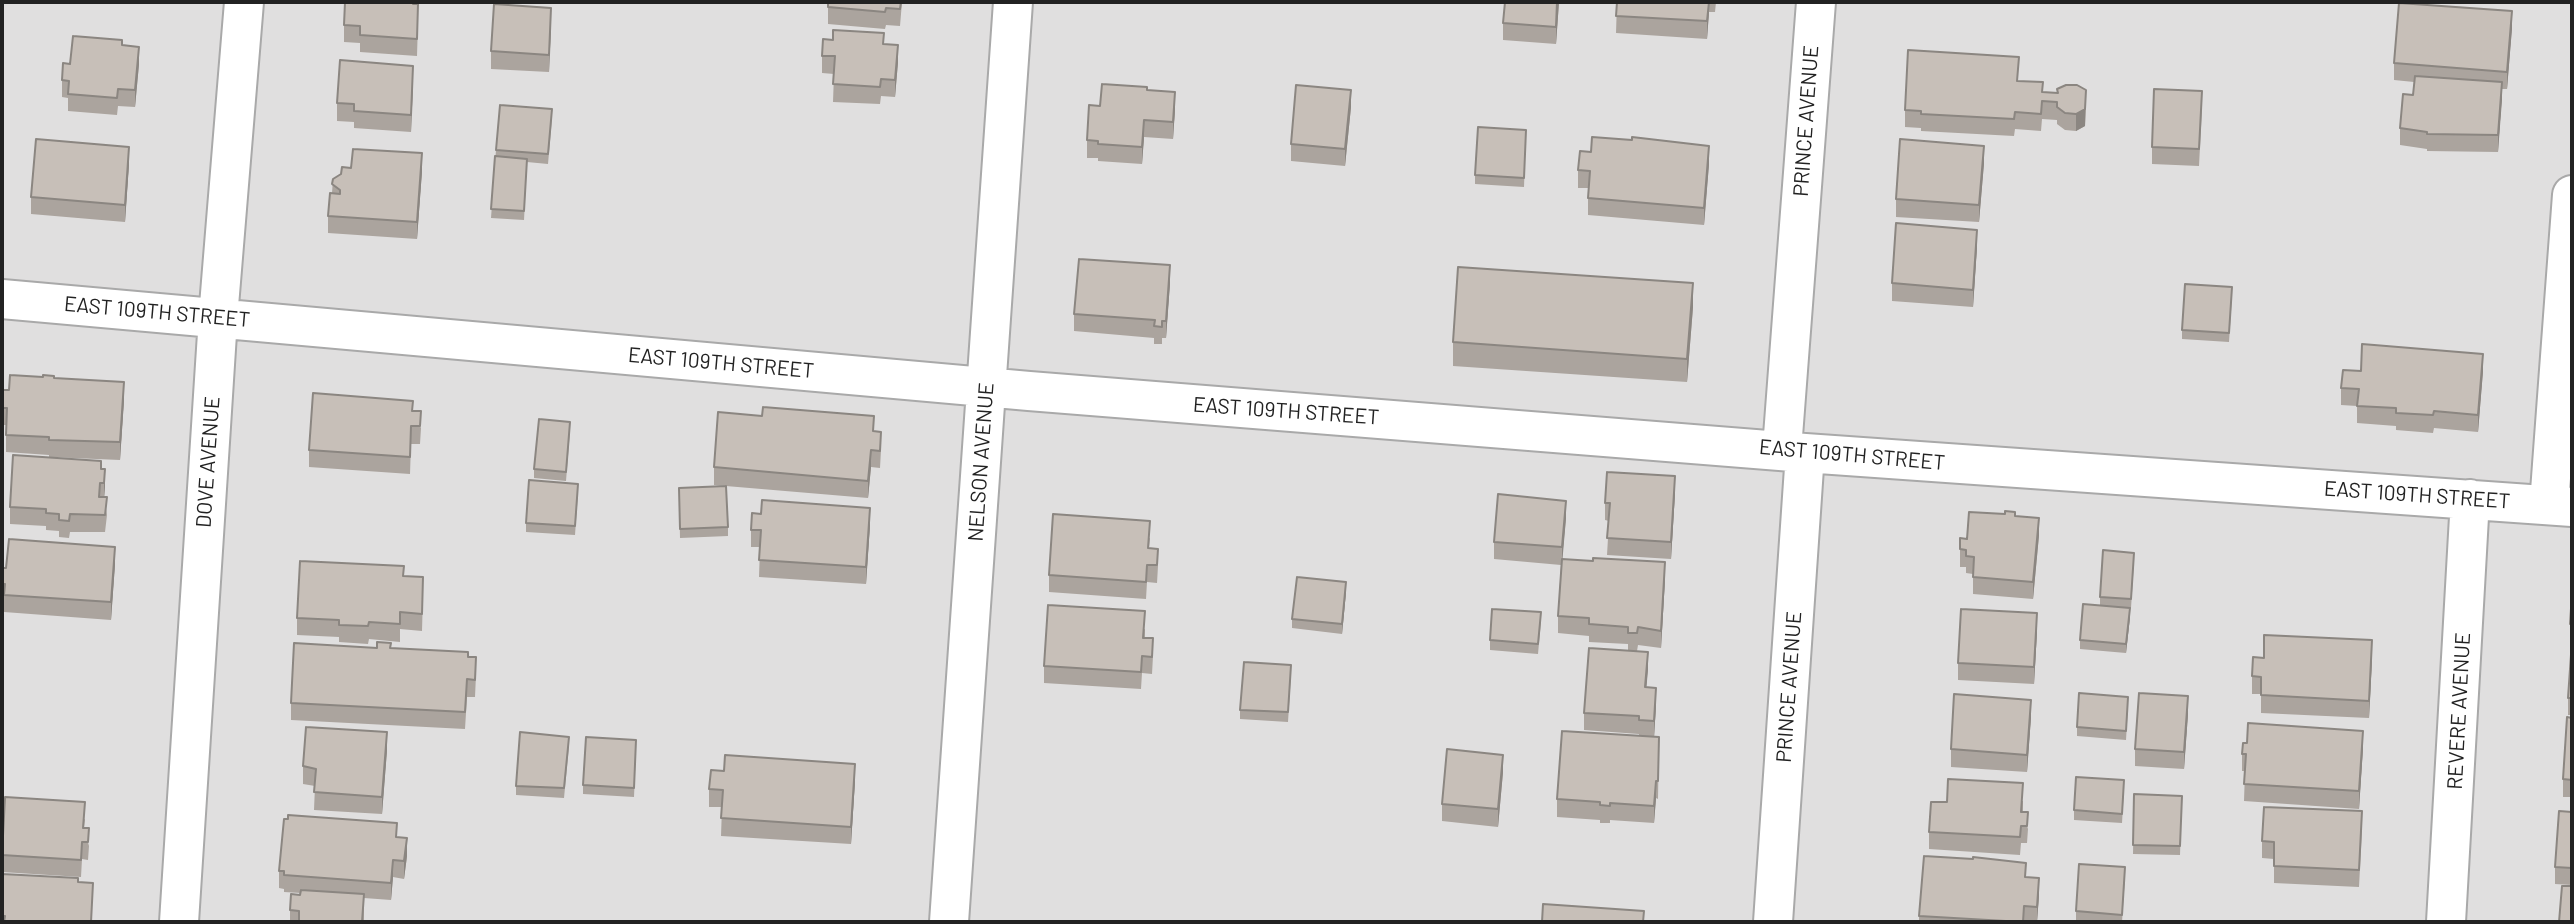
<!DOCTYPE html>
<style>
body{margin:0}
#map{position:relative;width:2574px;height:924px;overflow:hidden;background:#f2efe9;font-family:Barlow,sans-serif}
canvas{display:block}
.frame{position:absolute;inset:0;border:4px solid #222;pointer-events:none}
</style>
<div id="map">
<canvas width="2574" height="924"></canvas>
<div class="frame"></div>
</div>
<script>
const g = document.querySelector('canvas').getContext('2d');
g.lineJoin = 'round';
function fill(path, color) {
  g.fillStyle = color;
  g.fill(path, 'evenodd');
}
function poly(rows) {
  const path = new Path2D();
  for (const r of rows) {
    path.moveTo(r[0], r[1]);
    for (let i = 2; i < r.length; i += 2) path.lineTo(r[i], r[i + 1]);
  }
  return path;
}
function trace(path, color, width, dash) {
  g.strokeStyle = color;
  g.lineWidth = width;
  g.lineCap = dash ? 'butt' : 'round';
  g.setLineDash(dash || []);
  g.stroke(path);
}
function label(font, color, halo, rows, align = 'center') {
  g.font = font + ' Barlow,sans-serif';
  g.lineWidth = 5;
  g.setLineDash([]);
  g.textBaseline = 'middle';
  g.strokeStyle = halo;
  g.fillStyle = color;
  for (const [text, x, y, turn = 0] of rows) {
    g.save();
    g.translate(x, y);
    g.rotate((+turn || 0) * Math.PI / 180);
    g.textAlign = isNaN(turn) ? turn : align;
    if (halo) g.strokeText(text, 0, 0);
    g.fillText(text, 0, 0);
    g.restore();
  }
}
fill(poly([
 [2,2,2572,2,2572,922,2,922]
]), '#e0dfdf');
const minor = poly([
 [2,299,1029,391,1805,453,2572,507],
 [1782,449,1816,2],
 [2549,505,2572,195],
 [179,922,218,318,244,2],
 [949,922,1013,2],
 [1773,922,1805,453],
 [2446,922,2470,499]
]);
trace(minor, '#a9a9a9', 42);
trace(minor, '#fff', 38);
fill(poly([
 [828,2,902,2,900,26,886,25,885,29,828,24],
 [1559,2,1556,44,1503,40,1503,23],
 [1617,2,1716,2,1715,12,1709,12,1707,39,1616,33],
 [414,4,418,22,417,56,360,52,360,43,344,42,344,25],
 [551,25,549,72,491,69,491,51],
 [2512,28,2507,89,2502,89,2498,152,2427,151,2427,149,2400,145,2400,128,2413,95,2414,82,2394,80,2394,63],
 [884,44,898,62,895,97,881,96,880,104,833,102,834,74,822,73,822,56],
 [122,45,139,64,135,107,118,106,117,115,68,111,68,98,62,97,62,80,70,64],
 [2018,81,2043,92,2086,107,2085,126,2076,131,2065,130,2057,124,2057,120,2042,119,2041,131,2015,129,2014,136,1921,131,1921,128,1905,127,1905,110],
 [413,83,411,132,354,128,354,122,337,121,337,103],
 [1147,90,1175,109,1173,139,1144,137,1142,164,1098,161,1098,158,1087,158,1087,140,1100,106],
 [1351,107,1345,166,1291,161,1291,144],
 [2202,108,2199,166,2152,164,2152,147],
 [552,118,548,164,527,162,524,220,491,218,496,150],
 [1526,130,1524,187,1475,184,1475,175],
 [1591,152,1709,164,1704,225,1588,215,1588,188,1578,188,1578,170],
 [1984,163,1979,222,1896,217,1896,199],
 [129,164,125,222,31,214,31,197],
 [422,171,417,239,328,233,328,216,332,193,333,179],
 [1977,247,1973,307,1892,301,1892,283],
 [1170,283,1166,338,1162,338,1162,344,1154,344,1154,338,1074,331,1074,314],
 [2232,296,2229,342,2182,339,2182,330],
 [1693,307,1687,382,1453,366,1453,342],
 [2361,371,2483,371,2478,432,2434,428,2433,433,2396,430,2396,426,2357,423,2357,406,2341,405,2341,388],
 [54,378,124,400,120,460,49,457,49,455,6,452,6,425,2,425,2,390,9,390],
 [413,411,421,428,420,444,411,444,410,474,309,467,309,450],
 [570,431,566,481,534,478,534,469],
 [874,431,881,450,880,468,871,467,868,498,714,485,714,467],
 [101,469,105,486,104,497,107,515,105,532,70,532,69,538,59,537,59,531,46,530,46,526,10,524,10,507],
 [679,488,728,527,728,536,680,538],
 [578,493,575,535,526,532,526,523],
 [1675,493,1671,559,1607,555,1609,521,1605,520,1605,503],
 [2015,516,2039,535,2033,599,1973,594,1973,574,1966,573,1966,567,1960,567,1960,549,1967,539],
 [1566,518,1562,559,1665,579,1661,648,1638,645,1637,651,1629,651,1648,669,1646,687,1656,705,1654,737,1659,737,1658,799,1656,798,1654,823,1610,820,1610,823,1600,823,1600,820,1557,817,1557,799,1639,736,1639,734,1584,730,1584,713,1628,650,1628,644,1589,642,1589,636,1558,633,1558,616,1561,565,1494,559,1494,542],
 [870,525,866,584,759,577,760,547,751,547,751,530],
 [1150,538,1149,548,1158,566,1157,583,1147,582,1146,599,1049,592,1049,575],
 [2134,562,2131,608,2129,608,2130,617,2126,653,2080,649,2080,640,2100,605,2100,597],
 [115,564,111,620,4,612,4,601,2,601,2,568],
 [404,576,423,595,422,631,400,629,400,642,369,639,368,644,339,642,339,637,297,635,297,618],
 [1346,592,1342,634,1292,628,1292,619],
 [2572,593,2572,715,2568,715,2568,698,2572,641,2570,641,2570,624],
 [1541,621,1538,654,1490,650,1490,640],
 [1145,629,1145,638,1153,656,1152,674,1142,673,1141,689,1044,683,1044,666],
 [2037,631,2034,684,1958,680,1958,663],
 [391,648,468,657,476,675,475,697,467,697,465,729,291,720,291,703],
 [2264,658,2372,658,2369,718,2261,713,2261,694,2252,694,2252,676],
 [1291,674,1288,722,1240,719,1240,710],
 [2128,706,2126,740,2077,736,2077,727],
 [2188,714,2184,769,2135,766,2135,749],
 [2031,717,2027,772,1951,767,1951,749],
 [2572,718,2572,797,2563,797,2563,779],
 [569,746,564,798,516,795,516,786],
 [2363,748,2359,809,2244,801,2245,771,2242,771,2242,754],
 [636,749,634,797,583,794,583,785],
 [387,750,382,814,314,810,315,786,303,784,303,766],
 [1503,772,1498,827,1442,821,1442,804],
 [855,781,851,844,721,836,722,807,709,807,709,789],
 [2124,789,2122,823,2074,820,2074,810],
 [2134,794,2182,796,2180,855,2133,854],
 [2023,801,2023,812,2028,829,2027,843,2021,843,2020,855,1929,849,1929,832,1947,802],
 [2572,812,2572,885,2555,884,2555,867],
 [85,819,84,828,89,846,88,860,82,859,81,877,2,872,2,852],
 [2362,829,2359,887,2274,883,2274,859,2262,858,2262,841],
 [397,838,407,856,404,879,393,877,391,900,364,898,364,922,290,922,290,910,301,893,284,892,284,889,279,888,279,871],
 [2026,877,2039,895,2037,922,1919,922,1919,916],
 [2125,877,2122,922,2076,921,2076,911]
]), '#aba49e');
fill(poly([
 [1557,2,1559,2,1556,44,1556,27],
 [1709,2,1709,12,1707,39,1707,21],
 [551,8,551,25,549,72,549,55],
 [2512,11,2512,28,2507,89,2507,72],
 [898,45,898,62,895,97,895,80],
 [139,47,139,64,135,107,135,90],
 [413,66,413,83,411,132,411,115],
 [2502,82,2502,100,2498,152,2498,135],
 [1351,90,1351,107,1345,166,1345,149],
 [2086,90,2085,126,2076,131,2076,114],
 [1175,92,1175,109,1173,139,1173,122],
 [1144,120,1144,137,1142,164,1142,147],
 [1709,146,1709,164,1704,225,1704,208],
 [1984,146,1984,163,1979,222,1979,205],
 [129,147,129,164,125,222,125,205],
 [422,153,422,171,417,239,417,222],
 [1977,230,1977,247,1973,307,1973,290],
 [1170,265,1170,283,1166,338,1166,321],
 [1693,283,1693,307,1687,382,1687,359],
 [2483,354,2483,371,2478,432,2478,415],
 [124,382,124,400,120,460,120,442],
 [871,450,871,467,868,498,868,481],
 [105,469,105,486,104,500,104,483],
 [1675,476,1675,493,1671,559,1671,542],
 [1566,501,1566,518,1562,565,1562,547],
 [870,508,870,525,866,584,866,567],
 [2039,518,2039,535,2033,599,2033,582],
 [115,547,115,564,111,620,111,602],
 [1665,562,1665,579,1661,648,1661,631],
 [1346,582,1346,592,1342,634,1342,624],
 [2130,608,2130,617,2126,653,2126,644],
 [2037,613,2037,631,2034,684,2034,667],
 [2372,640,2372,658,2369,718,2369,701],
 [1648,652,1648,669,1645,705,1645,687],
 [1656,688,1656,705,1654,738,1654,721],
 [2188,696,2188,714,2184,769,2184,752],
 [2031,700,2031,717,2027,772,2027,755],
 [2363,731,2363,748,2359,809,2359,791],
 [387,732,387,750,382,814,382,797],
 [1503,755,1503,772,1498,827,1498,809],
 [855,764,855,781,851,844,851,827],
 [1656,781,1656,798,1654,823,1654,806],
 [407,838,407,856,404,879,404,861],
 [393,860,393,877,391,900,391,883],
 [2039,878,2039,895,2037,922,2037,907]
]), '#8b8681');
const building = poly([
 [345,2,413,2,413,4,418,4,417,39,360,35,360,26,344,25,345,2],
 [828,2,901,2,900,9,886,8,885,12,828,7,828,2],
 [1505,2,1557,2,1556,27,1503,23,1505,2],
 [1617,2,1709,2,1707,21,1616,16,1617,2],
 [2399,3,2512,11,2507,72,2394,63,2399,3],
 [494,4,551,8,549,55,491,51,494,4],
 [833,30,884,33,883,44,898,45,895,80,881,79,880,87,833,84,835,56,822,56,823,39,833,40,833,30],
 [73,36,122,40,122,45,139,47,135,90,118,89,117,98,68,94,69,81,62,80,63,63,70,64,73,36],
 [1908,50,2019,57,2017,81,2043,82,2042,92,2058,93,2057,89,2066,85,2077,85,2086,90,2085,109,2076,114,2065,113,2057,107,2057,102,2042,101,2041,114,2015,112,2014,119,1921,114,1921,111,1905,110,1908,50],
 [340,60,413,66,411,115,354,111,354,104,337,103,340,60],
 [2415,76,2502,82,2498,135,2427,134,2427,132,2400,128,2403,94,2413,95,2415,76],
 [1102,84,1147,87,1147,90,1175,92,1173,122,1144,120,1142,147,1098,144,1098,141,1087,140,1089,105,1100,106,1102,84],
 [1296,85,1351,90,1345,149,1291,144,1296,85],
 [2154,89,2202,91,2199,149,2152,147,2154,89],
 [500,105,552,109,548,154,496,150,500,105],
 [1478,127,1526,130,1524,178,1475,175,1478,127],
 [1592,137,1632,140,1632,137,1709,146,1704,208,1588,198,1590,171,1578,170,1580,151,1591,152,1592,137],
 [36,139,129,147,125,205,31,197,36,139],
 [1900,139,1984,146,1979,205,1896,199,1900,139],
 [353,149,422,153,417,222,328,216,330,193,340,194,340,190,332,184,333,179,341,174,342,167,351,168,353,149],
 [495,156,527,159,524,211,491,209,495,156],
 [1896,223,1977,230,1973,290,1892,283,1896,223],
 [1079,259,1170,265,1166,321,1162,321,1162,327,1154,326,1155,320,1074,314,1079,259],
 [1458,267,1693,283,1687,359,1453,342,1458,267],
 [2185,284,2232,287,2229,333,2182,330,2185,284],
 [2362,344,2483,354,2478,415,2434,411,2433,415,2396,413,2396,408,2357,406,2359,389,2341,388,2343,370,2361,371,2362,344],
 [10,375,43,377,43,375,54,376,54,378,124,382,120,442,49,440,49,437,6,435,7,408,2,408,2,390,9,390,10,375],
 [313,393,413,401,412,411,421,411,420,426,411,426,410,457,309,450,313,393],
 [763,407,874,416,873,431,881,432,880,451,871,450,868,481,714,467,718,412,762,416,763,407],
 [539,419,570,422,566,472,534,469,539,419],
 [13,455,101,461,101,469,105,469,104,483,100,483,99,497,107,497,105,515,70,514,69,521,59,520,59,514,46,513,46,509,10,507,13,455],
 [1607,472,1675,476,1671,542,1607,538,1610,503,1605,503,1607,472],
 [529,480,578,484,575,526,526,523,529,480],
 [726,486,728,527,680,529,679,488,726,486],
 [1498,494,1566,501,1562,547,1494,542,1498,494],
 [762,500,870,508,866,567,759,560,761,530,751,530,752,513,761,514,762,500],
 [2005,511,2015,512,2015,516,2039,518,2033,582,1973,577,1974,557,1966,556,1966,550,1960,549,1960,538,1967,539,1969,512,2005,514,2005,511],
 [1053,514,1150,521,1148,548,1158,549,1157,565,1147,565,1146,582,1049,575,1053,514],
 [9,539,115,547,111,602,4,595,5,584,2,584,2,568,6,568,9,539],
 [2103,550,2134,553,2131,599,2100,597,2103,550],
 [1593,558,1665,562,1661,631,1638,627,1637,633,1628,633,1628,627,1589,624,1589,618,1558,616,1562,559,1593,561,1593,558],
 [300,561,404,566,403,576,423,577,422,614,400,612,400,624,369,622,368,626,339,625,339,620,297,618,300,561],
 [1297,577,1346,582,1342,624,1292,619,1297,577],
 [2572,593,2572,624,2570,624,2572,593],
 [2083,604,2130,608,2126,644,2080,640,2083,604],
 [1048,605,1145,611,1143,638,1153,638,1152,657,1142,656,1141,672,1044,666,1048,605],
 [1492,609,1541,612,1538,644,1490,640,1492,609],
 [1961,609,2037,613,2034,667,1958,663,1961,609],
 [2264,635,2372,640,2369,701,2261,695,2261,677,2252,676,2253,657,2264,658,2264,635],
 [2572,640,2572,698,2568,698,2572,640],
 [377,642,391,643,390,648,468,652,468,657,476,657,475,680,467,679,465,712,291,703,294,643,377,648,377,642],
 [1589,648,1648,652,1645,687,1656,688,1654,721,1639,720,1639,716,1584,713,1589,648],
 [1244,662,1291,665,1288,712,1240,710,1244,662],
 [2079,693,2128,697,2126,731,2077,727,2079,693],
 [2139,693,2188,696,2184,752,2135,749,2139,693],
 [1954,694,2031,700,2027,755,1951,749,1954,694],
 [2567,717,2572,718,2572,780,2563,779,2567,717],
 [2248,723,2363,731,2359,791,2244,784,2246,754,2242,754,2243,743,2247,743,2248,723],
 [306,727,387,732,382,797,314,792,316,769,303,766,306,727],
 [1562,731,1659,737,1658,781,1656,781,1654,806,1610,803,1610,806,1600,805,1600,802,1557,799,1562,731],
 [520,732,569,737,564,788,516,786,520,732],
 [586,737,636,740,634,788,583,785,586,737],
 [1447,749,1503,755,1498,809,1442,804,1447,749],
 [725,755,855,764,851,827,721,818,723,790,709,789,711,770,724,771,725,755],
 [2076,777,2124,780,2122,814,2074,810,2076,777],
 [1948,779,2023,783,2021,812,2028,812,2027,826,2021,826,2020,837,1929,832,1931,802,1947,802,1948,779],
 [2134,794,2182,796,2180,846,2133,845,2134,794],
 [5,797,85,802,83,828,89,828,88,842,82,842,81,860,2,855,5,797],
 [2264,807,2362,811,2359,870,2274,866,2274,842,2262,841,2264,807],
 [2559,811,2572,812,2572,868,2555,867,2559,811],
 [288,815,397,823,396,837,407,838,404,861,393,860,391,883,284,875,284,871,279,871,284,819,288,819,288,815],
 [1924,856,1973,859,1973,857,2026,863,2025,877,2039,878,2037,907,2024,906,2023,922,1919,916,1924,856],
 [2079,864,2125,867,2122,915,2076,911,2079,864],
 [2,874,78,878,78,882,93,883,91,922,4,922,5,916,2,916,2,874],
 [2562,886,2572,886,2572,922,2559,922,2562,886],
 [301,890,364,894,362,922,299,922,299,911,290,910,291,894,300,895,301,890],
 [1543,904,1644,911,1643,922,1542,922,1543,904]
]);
fill(building, '#c7bfb8');
trace(building, '#8b8681', 2);
label('21px', '#222', '#fff', [
 ["PRINCE AVENUE",1806,121,-86],
 ["EAST 109TH STREET",157,312,5],
 ["EAST 109TH STREET",721,363,5],
 ["EAST 109TH STREET",1286,411,4],
 ["EAST 109TH STREET",1852,455,5],
 ["DOVE AVENUE",208,462,-86],
 ["NELSON AVENUE",981,462,-86],
 ["EAST 109TH STREET",2417,495,4],
 ["PRINCE AVENUE",1789,687,-86],
 ["REVERE AVENUE",2459,711,-87]
]);
</script>
